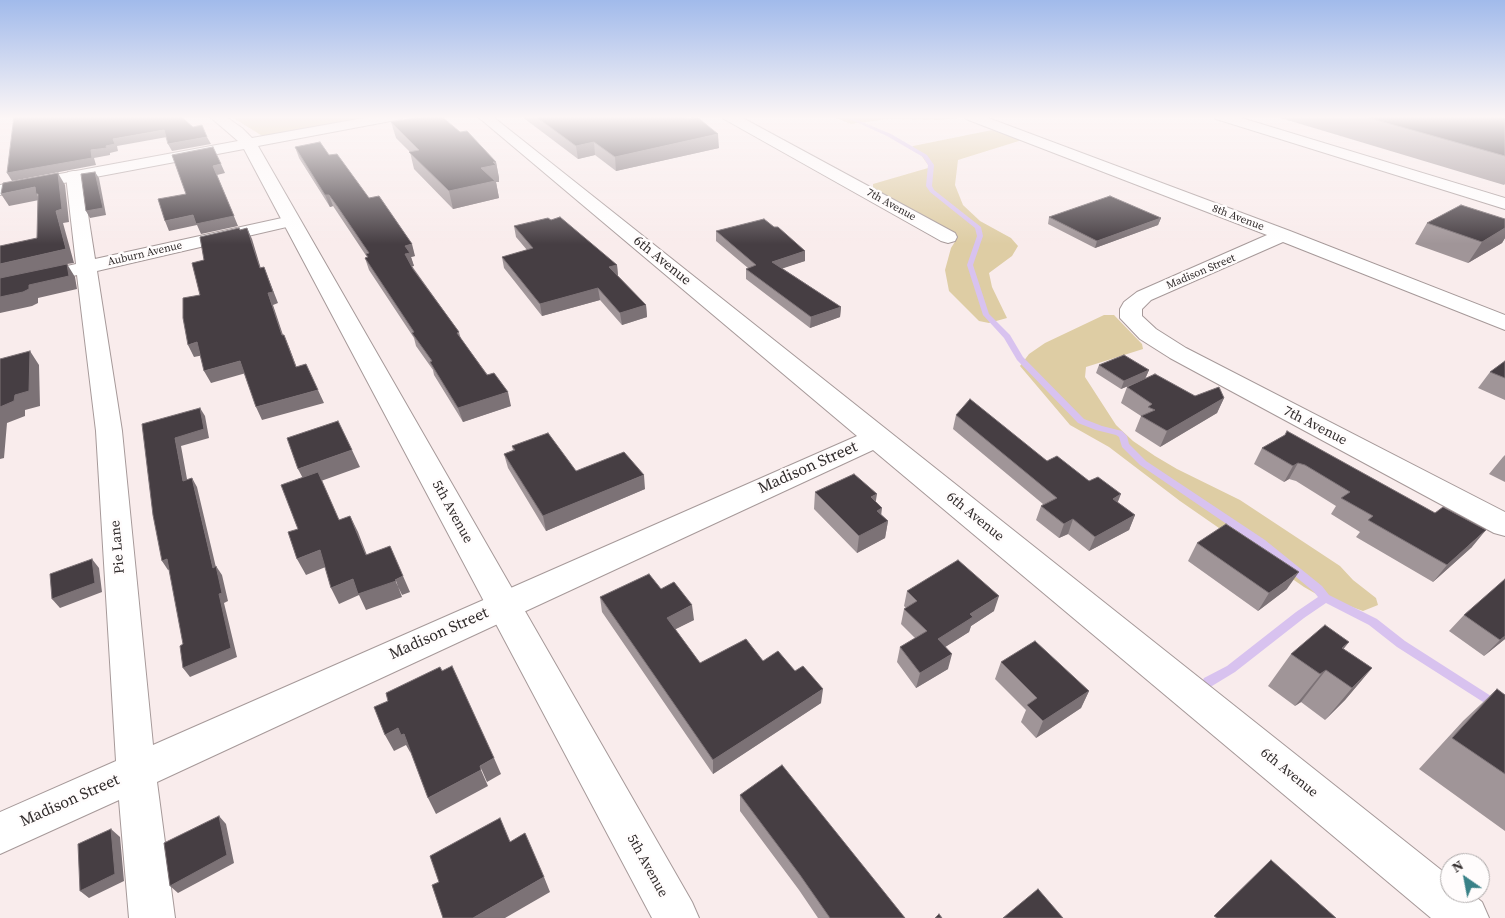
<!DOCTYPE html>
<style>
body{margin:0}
#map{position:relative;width:1505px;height:918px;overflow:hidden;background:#f9ecec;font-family:"Source Serif 4",serif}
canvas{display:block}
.north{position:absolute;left:1440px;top:853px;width:50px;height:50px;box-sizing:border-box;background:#fffcfc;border:1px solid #ada9a9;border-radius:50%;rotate:327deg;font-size:14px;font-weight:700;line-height:20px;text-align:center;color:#312c2c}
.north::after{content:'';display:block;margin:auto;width:18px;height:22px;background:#398187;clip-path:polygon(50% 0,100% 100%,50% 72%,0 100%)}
</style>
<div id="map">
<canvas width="1505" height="918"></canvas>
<div class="north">N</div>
</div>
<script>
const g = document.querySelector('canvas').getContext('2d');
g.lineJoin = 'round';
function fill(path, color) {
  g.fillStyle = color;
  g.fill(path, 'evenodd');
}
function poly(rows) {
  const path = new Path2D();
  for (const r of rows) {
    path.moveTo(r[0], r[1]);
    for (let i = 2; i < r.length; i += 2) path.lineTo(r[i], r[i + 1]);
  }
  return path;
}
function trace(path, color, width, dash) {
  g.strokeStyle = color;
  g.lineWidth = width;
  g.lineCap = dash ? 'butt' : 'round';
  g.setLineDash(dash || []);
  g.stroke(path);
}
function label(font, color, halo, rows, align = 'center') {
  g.font = font + ' "Source Serif 4",serif';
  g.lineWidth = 5;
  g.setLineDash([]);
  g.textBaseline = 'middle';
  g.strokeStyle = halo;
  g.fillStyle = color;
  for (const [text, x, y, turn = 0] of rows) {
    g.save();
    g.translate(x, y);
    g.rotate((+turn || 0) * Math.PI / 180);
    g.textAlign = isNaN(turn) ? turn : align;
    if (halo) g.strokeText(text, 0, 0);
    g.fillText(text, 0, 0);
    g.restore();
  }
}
fill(poly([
 [230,116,381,116,264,137],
 [831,116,958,116,958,118,939,120,888,119,851,124],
 [992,130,1022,140,958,160,955,185,963,205,980,221,1011,238,1018,246,1012,256,989,273,992,287,1007,318,989,323,979,321,949,291,945,270,951,248,958,237,873,189,873,184,928,168,928,165,921,155,911,148,913,146],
 [1104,315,1114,315,1142,344,1143,349,1086,367,1085,377,1116,425,1133,441,1155,456,1177,469,1240,500,1340,566,1353,580,1376,598,1378,605,1363,611,1318,595,1304,587,1180,501,1109,447,1070,425,1020,366,1029,354,1045,343]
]), '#decda4');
fill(poly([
 [843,116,848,116,891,134,927,155,934,165,932,186,934,190,981,227,983,236,973,265,989,314,1010,335,1023,357,1084,419,1102,426,1122,431,1127,436,1129,444,1146,461,1265,540,1322,586,1329,595,1377,619,1405,641,1505,705,1505,716,1397,647,1369,625,1326,603,1304,618,1235,672,1212,686,1208,687,1204,686,1202,682,1204,678,1227,666,1296,612,1318,597,1314,592,1259,546,1140,465,1122,447,1119,437,1116,435,1096,430,1078,423,1017,360,1004,338,983,315,967,265,977,236,975,228,930,192,926,186,928,165,923,157,887,136,843,116]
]), '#d8c2ef');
const minor = poly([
 [477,116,492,116,1450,877,1450,893,1471,893,1482,902,1489,918,1431,918,873,450,157,782,175,918,129,918,119,800,0,854,0,812,116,761,96,431,77,275,0,293,0,281,76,264,66,176,68,172,74,171,80,172,82,176,95,259,291,216,297,217,300,221,297,225,291,226,97,271,122,431,153,745,857,436,477,116],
 [722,116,739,116,955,233,957,237,955,241,948,243,941,241,724,119,722,116],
 [964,116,983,116,1290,231,1505,315,1505,330,1283,242,1151,300,1142,309,1142,316,1156,329,1186,348,1505,512,1505,536,1494,533,1170,358,1140,339,1120,318,1120,309,1124,302,1137,292,1267,235,966,119,964,116],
 [1214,116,1235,116,1505,198,1505,209,1216,119,1214,116]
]);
const tertiary = poly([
 [209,116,225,116,242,128,252,138,375,116,403,116,401,119,396,120,258,146,692,902,699,918,652,918,244,149,0,195,0,185,238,141,209,116]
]);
trace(minor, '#a69999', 2);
trace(tertiary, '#a69999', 2);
fill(minor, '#fff');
fill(tertiary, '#fff');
fill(poly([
 [521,116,682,116,719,148,616,171,595,155,578,159],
 [1274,116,1505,116,1505,184,1504,185],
 [391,122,496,162,499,178,499,182,496,182,499,198,453,209,414,169,410,152,396,138],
 [295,147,329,155,369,198,415,256,411,257,414,266,412,266,459,332,461,339,511,406,463,422,434,375,433,370,416,346,414,338,369,270,365,258,367,257,333,206,330,207,299,158],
 [1049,217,1161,218,1158,225,1095,248,1048,224],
 [1505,219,1505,238,1502,243,1468,263,1415,244,1427,223],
 [551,220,617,265,618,276,646,305,647,317,622,325,600,300,542,316,504,268,502,257,527,250,516,237,514,226],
 [716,231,805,251,805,261,782,268,841,307,840,317,810,328,746,279,746,269,748,268,716,241],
 [1505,361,1505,400,1478,388,1490,372],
 [1099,365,1149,370,1145,379,1121,389,1096,373],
 [1127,387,1195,396,1224,398,1217,413,1160,447,1135,431,1141,416,1121,403],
 [956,415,1047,461,1089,481,1135,515,1129,530,1089,551,1068,534,1059,538,1036,520,1041,506,1043,504,953,429],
 [1285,435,1472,547,1433,582,1356,537,1360,532,1331,514,1336,506,1296,481,1289,479,1284,482,1254,464,1262,448],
 [512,446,576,471,645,489,546,531,508,468,504,454,513,450],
 [1505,455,1505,482,1489,474,1503,457],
 [815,492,876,502,881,515,888,521,885,538,857,553,814,509],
 [1197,543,1287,589,1258,611,1188,561],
 [661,589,694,620,675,629,700,663,763,661,821,703,713,774,602,612,600,597],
 [907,591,994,611,971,626,969,632,945,647,948,669,916,688,897,662,900,647,915,638,901,624,904,609,906,608,904,606],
 [1464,615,1505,639,1484,656,1449,631],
 [1344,649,1372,668,1345,700,1325,720,1301,702,1295,706,1268,686,1291,654],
 [1001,662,1089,691,1081,708,1036,738,1021,722,1026,710,995,679],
 [1497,689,1505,695,1505,831,1419,769,1463,721],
 [740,795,905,918,818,918,799,890,740,811]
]), '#a09598');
fill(poly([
 [164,130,167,137,117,146,118,151,110,153,110,155,94,158,96,165,12,181,7,173,106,146,113,139],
 [718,134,719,148,616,171,615,157],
 [207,137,211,144,172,151,168,144],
 [594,142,595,155,578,159,576,146],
 [493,162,496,162,499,178,499,182,496,182,499,198,453,209,449,191,481,168],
 [221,164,225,173,217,175,238,226,201,234,197,225,169,231,165,221,193,215,213,166],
 [95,172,99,178,106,215,90,218,86,211],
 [58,173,65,185,69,222,63,223,74,263,67,264,75,277,77,289,38,298,38,303,32,306,0,313,0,264,66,249,56,211],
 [35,187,39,200,9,206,1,194],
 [325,195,329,195,333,206,330,207],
 [1161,218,1158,225,1095,248,1097,241],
 [247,228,252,239,264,279,260,268],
 [1505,228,1505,238,1502,243,1468,263,1482,242],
 [412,244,415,256,411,257,414,266,409,267,405,254,405,246],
 [805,251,805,261,772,272,772,262],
 [617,265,618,276,609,267],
 [264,267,278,303,273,305,287,347,282,335,268,293],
 [598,288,600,300,542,316,540,304],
 [646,305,647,317,622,325,620,313],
 [841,307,840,317,810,328,811,317],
 [284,335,289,347,301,379,296,367],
 [197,342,204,355,194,357,188,345],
 [30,351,39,365,40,406,25,410,25,416,7,423,4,458,0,459,0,407,15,395],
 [240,361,246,373,211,383,204,371],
 [1149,370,1145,379,1121,389,1124,381],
 [318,390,324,403,262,420,256,407],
 [508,392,511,406,463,422,458,408],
 [1224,398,1217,413,1160,447,1167,431],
 [200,408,205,416,209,438,181,446,189,490,183,481,175,438],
 [352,450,360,467,307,486,298,469],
 [1298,463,1289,479,1284,482,1293,466],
 [644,475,645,489,546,531,543,516],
 [192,478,197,487,218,576,213,568],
 [877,494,874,512,871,497],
 [1121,494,1115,509,1113,499],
 [882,508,880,525,888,521,885,538,857,553,859,536,877,511],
 [1135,515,1129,530,1089,551,1095,537],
 [350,516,358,532,373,571,366,555],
 [1073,519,1068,534,1059,538,1064,524],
 [1486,530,1472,547,1433,582,1447,565],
 [320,550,328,566,306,575,297,559],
 [92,559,99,568,102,592,60,608,52,599],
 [167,559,173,568,168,570,162,561],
 [216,566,222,575,228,601,224,603,237,657,190,677,183,668,219,594],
 [1299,572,1287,589,1258,611,1269,593],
 [403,576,410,592,402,595,395,580],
 [353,579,396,581,402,597,366,610,359,595,339,604,331,588],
 [999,596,994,611,971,626,969,632,934,654,938,639,970,614],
 [692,605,694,620,668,633,667,618],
 [1505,636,1505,639,1484,656,1500,640],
 [1349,642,1327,670,1326,670,1301,702,1295,706,1342,648],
 [952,654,948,669,916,688,920,673],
 [1372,668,1345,700,1325,720,1352,688],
 [823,689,821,703,713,774,713,760],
 [1089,691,1081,708,1036,738,1043,721],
 [398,728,404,734,413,750,410,752,406,745,394,751,385,735],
 [494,758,501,774,487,782,480,766],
 [481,770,488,786,436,814,428,798],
 [219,816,226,824,234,863,178,893,170,886],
 [111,829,120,837,124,881,89,898,80,891],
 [544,877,550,892,505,918,473,918]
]), '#7c7276');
const building = poly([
 [14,116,180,116,193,127,202,125,207,137,168,144,164,130,113,139,115,144,106,146,107,148,91,150,92,158,7,173,14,116],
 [427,116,441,116,460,132,467,131,496,162,493,162,496,165,481,168,495,181,449,191,409,152,419,150,391,122,427,116],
 [535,116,682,116,687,119,697,117,718,134,615,157,594,142,576,146,535,116],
 [1362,116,1505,116,1505,156,1362,116],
 [320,142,329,155,337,154,369,198,379,196,412,244,405,246,410,253,405,254,413,269,459,332,457,333,487,375,494,373,508,392,458,408,430,362,432,361,412,333,414,332,365,258,368,257,366,254,369,253,337,206,329,195,325,195,295,147,320,142],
 [213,147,221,164,213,166,234,216,196,224,193,215,165,221,158,199,186,194,172,155,213,147],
 [95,172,103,208,86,211,81,174,95,172],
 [58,173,62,209,56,211,66,249,0,264,0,246,37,238,38,194,36,194,35,187,1,194,3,183,58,173],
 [1110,196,1161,218,1097,241,1049,217,1110,196],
 [1461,205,1505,219,1505,228,1482,242,1427,223,1461,205],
 [560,217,617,265,609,267,646,305,620,313,598,288,540,304,502,257,533,248,514,226,548,218,551,220,560,217],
 [764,219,774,227,778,227,805,251,772,262,841,307,811,317,746,269,756,265,716,231,764,219],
 [239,228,240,230,247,228,260,268,264,267,273,292,268,293,282,335,284,335,296,367,306,364,318,390,256,407,240,361,204,371,197,342,188,345,183,318,183,298,200,295,192,263,204,260,200,237,239,228],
 [67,264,69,276,29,285,29,289,23,292,0,297,0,278,67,264],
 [30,351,29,391,15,395,14,401,0,407,0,359,30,351],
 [1124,355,1149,370,1124,381,1099,365,1124,355],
 [1505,361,1505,378,1490,372,1505,361],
 [1155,374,1195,396,1219,387,1224,398,1167,431,1141,416,1155,410,1148,407,1152,404,1127,387,1155,374],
 [970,399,1047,461,1057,456,1089,481,1098,477,1121,494,1113,499,1135,515,1095,537,1073,519,1064,524,1041,506,1057,498,956,415,970,399],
 [200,408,204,429,175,438,183,481,192,478,213,568,216,566,222,593,219,594,231,648,183,668,180,646,183,644,167,559,162,561,153,515,142,424,200,408],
 [338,421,352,450,298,469,287,438,338,421],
 [1287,431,1435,513,1443,507,1486,530,1447,565,1368,520,1373,516,1341,498,1350,492,1305,465,1298,463,1293,466,1262,448,1285,435,1287,431],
 [548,433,576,471,624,452,644,475,543,516,504,454,515,450,512,446,548,433],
 [318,472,339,520,350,516,366,555,390,546,403,576,395,580,396,581,358,594,353,579,331,588,320,550,297,559,288,532,298,529,281,485,318,472],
 [854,474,877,494,871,497,882,508,877,511,888,521,859,536,815,492,854,474],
 [1226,524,1299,572,1269,593,1197,543,1226,524],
 [92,559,95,583,52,599,50,574,92,559],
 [958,560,999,596,970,614,973,617,938,639,952,654,920,673,900,647,927,631,904,609,917,601,907,591,958,560],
 [649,574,661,589,674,582,692,605,667,618,700,663,746,639,763,661,778,651,795,671,803,666,823,689,713,760,600,597,649,574],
 [1505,579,1505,636,1500,640,1464,615,1505,579],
 [1325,625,1349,642,1342,648,1372,668,1352,688,1326,670,1320,674,1291,654,1325,625],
 [1035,641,1089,691,1043,721,1027,705,1037,698,1001,662,1035,641],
 [452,666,494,758,480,766,481,770,428,798,404,734,401,735,398,728,385,735,374,707,388,701,386,693,440,667,442,671,452,666],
 [1497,689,1505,695,1505,774,1452,738,1497,689],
 [782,765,905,918,830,918,800,875,740,795,782,765],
 [219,816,227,855,170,886,164,843,219,816],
 [500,818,510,842,525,833,544,877,473,918,443,918,432,885,439,882,430,856,500,818],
 [111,829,115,874,80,891,78,844,111,829],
 [1271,860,1336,918,1217,918,1214,916,1271,860],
 [1038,889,1063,918,1003,918,1038,889],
 [939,914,942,918,935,918,939,914]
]);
fill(building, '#463e43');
trace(building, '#7c7276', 1);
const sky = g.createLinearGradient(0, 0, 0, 244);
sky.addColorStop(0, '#a1baeb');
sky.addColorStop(0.48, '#fcf6f6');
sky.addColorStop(1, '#fcf6f600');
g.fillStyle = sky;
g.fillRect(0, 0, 1505, 244);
label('11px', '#312c2c', '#fffcfc', [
 ["7th Avenue",891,205,29],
 ["8th Avenue",1238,218,21],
 ["Auburn Avenue",145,254,-13],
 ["Madison Street",1201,272,-23]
]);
label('14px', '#312c2c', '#fffcfc', [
 ["6th Avenue",662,261,39],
 ["7th Avenue",1315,426,27],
 ["5th Avenue",452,512,61],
 ["6th Avenue",975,517,39],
 ["Pie Lane",118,547,-95],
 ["6th Avenue",1289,773,39],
 ["5th Avenue",647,866,61]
]);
label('16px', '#312c2c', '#fffcfc', [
 ["Madison Street",808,468,-24],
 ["Madison Street",439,634,-24],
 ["Madison Street",70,801,-24]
]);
</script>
